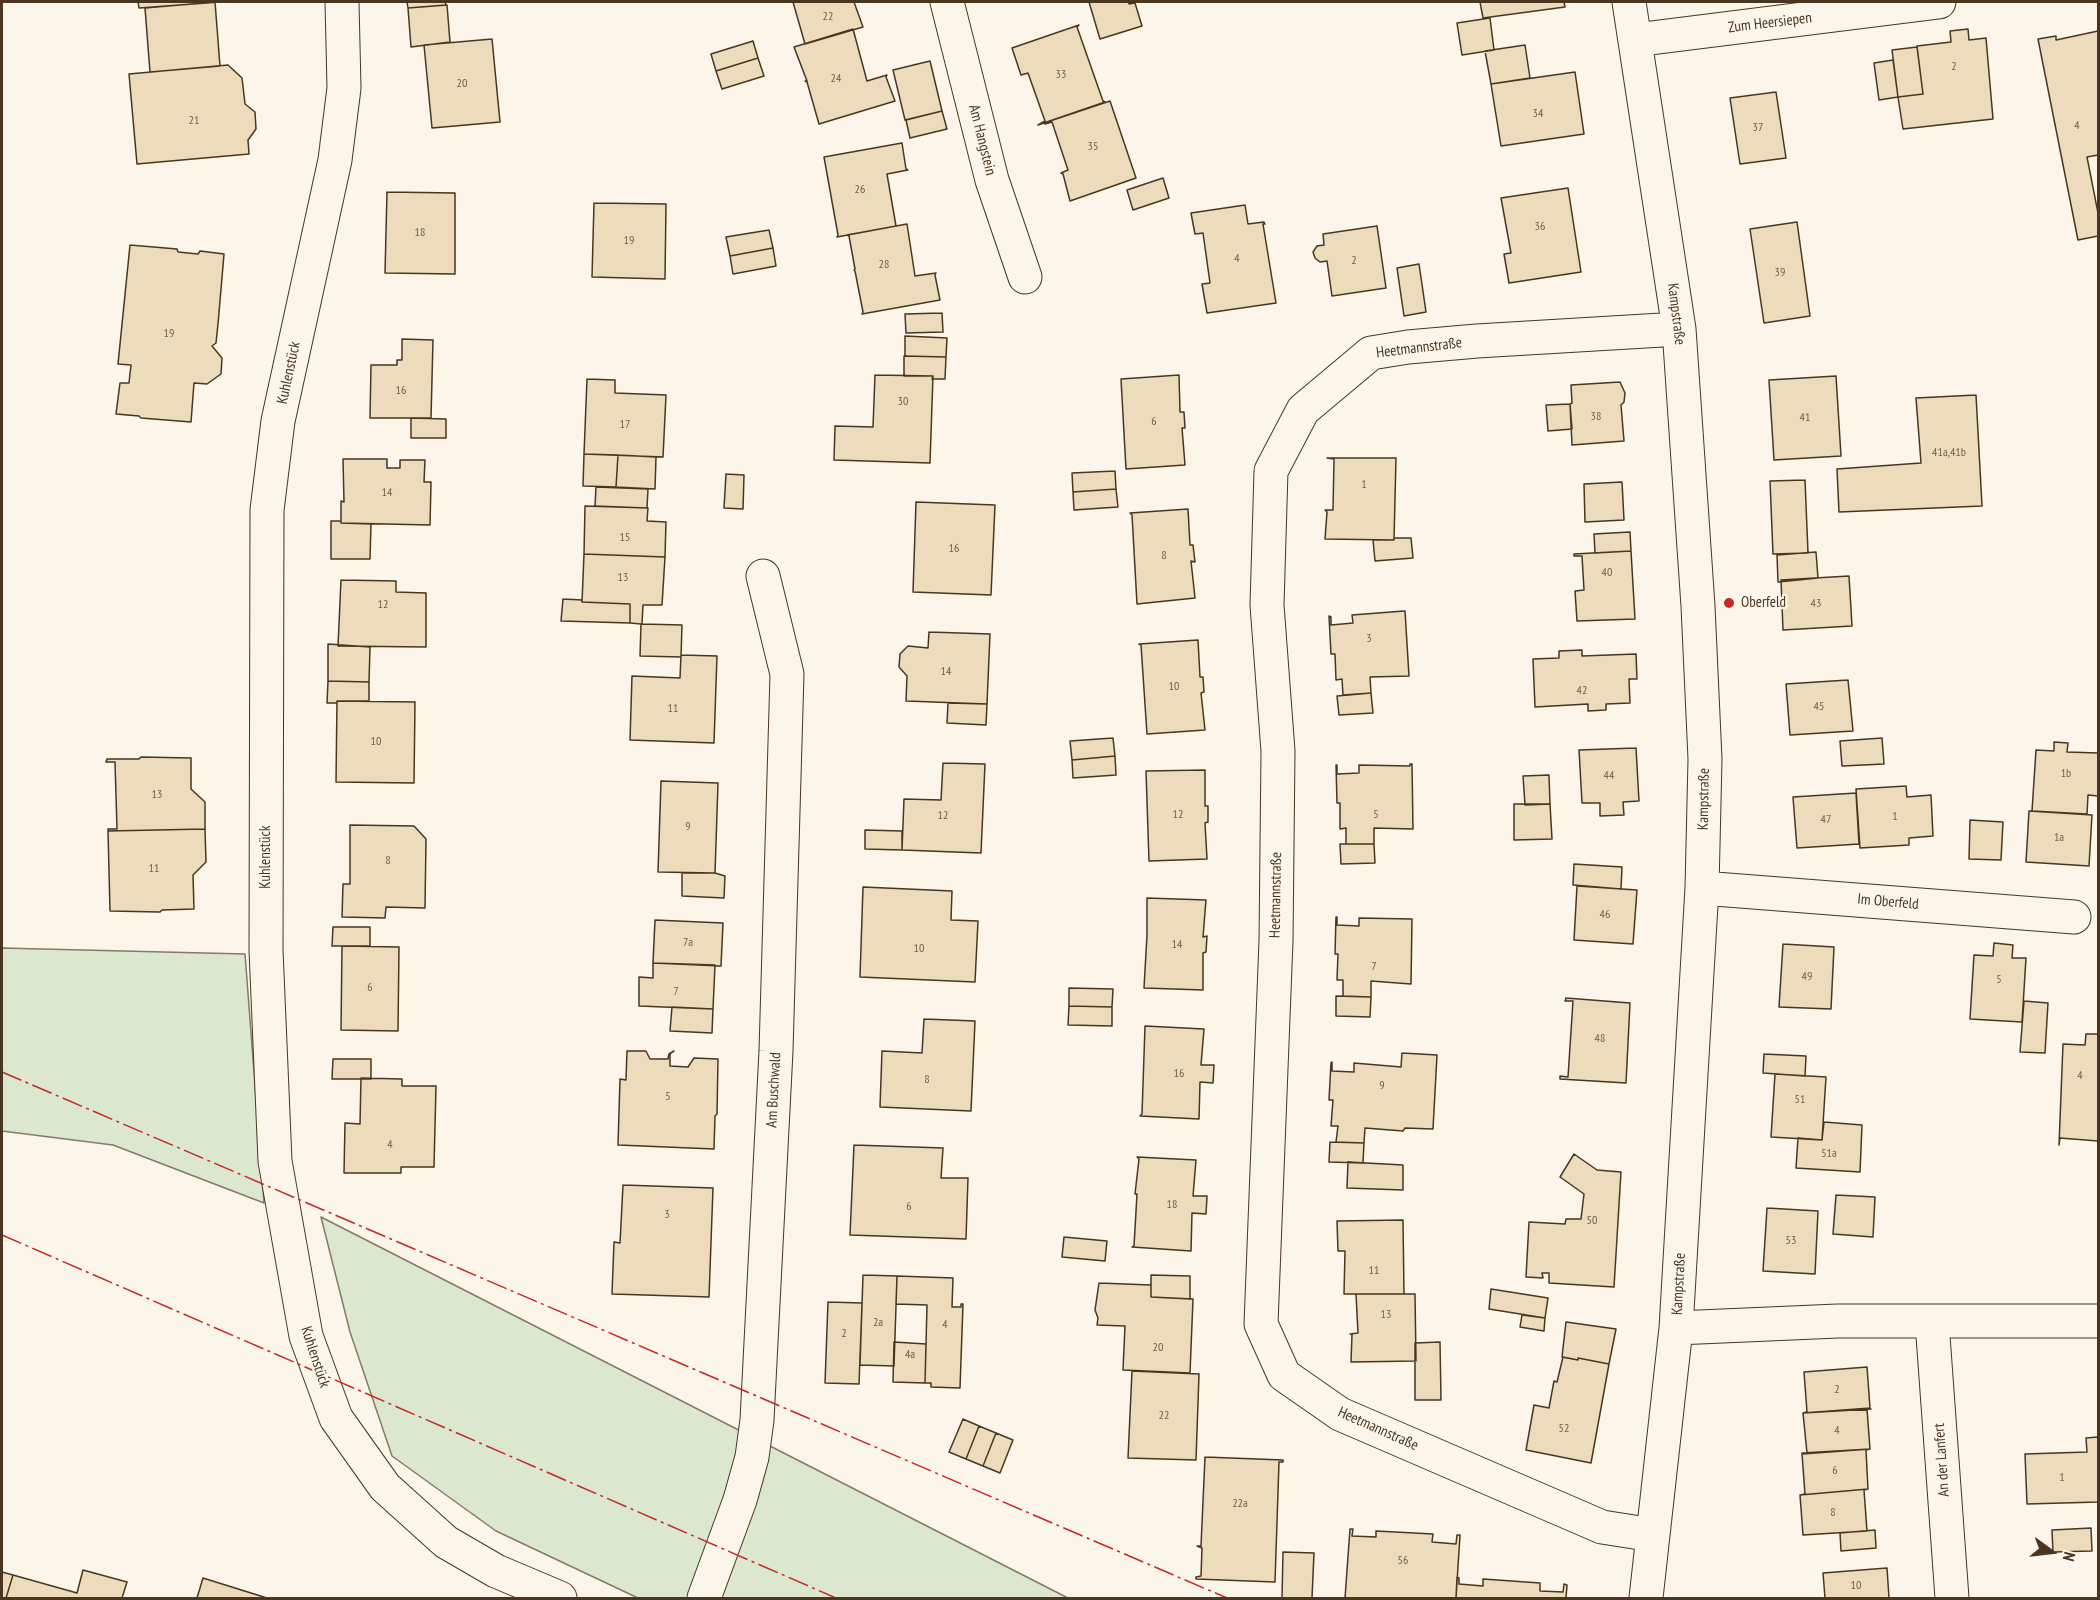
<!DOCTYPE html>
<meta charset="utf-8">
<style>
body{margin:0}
#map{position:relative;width:2100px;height:1600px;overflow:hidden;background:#fbf6e9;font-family:"PT Sans Narrow",sans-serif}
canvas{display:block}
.frame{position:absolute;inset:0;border:3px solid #4a3520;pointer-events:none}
.north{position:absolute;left:2022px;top:1522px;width:60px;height:60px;-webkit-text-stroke:4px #fbf6e9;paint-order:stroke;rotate:105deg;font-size:16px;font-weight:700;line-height:24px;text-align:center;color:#4a3520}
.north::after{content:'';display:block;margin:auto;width:21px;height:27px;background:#4a3520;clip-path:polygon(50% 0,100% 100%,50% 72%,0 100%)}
</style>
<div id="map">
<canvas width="2100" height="1600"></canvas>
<div class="frame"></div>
<div class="north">N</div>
</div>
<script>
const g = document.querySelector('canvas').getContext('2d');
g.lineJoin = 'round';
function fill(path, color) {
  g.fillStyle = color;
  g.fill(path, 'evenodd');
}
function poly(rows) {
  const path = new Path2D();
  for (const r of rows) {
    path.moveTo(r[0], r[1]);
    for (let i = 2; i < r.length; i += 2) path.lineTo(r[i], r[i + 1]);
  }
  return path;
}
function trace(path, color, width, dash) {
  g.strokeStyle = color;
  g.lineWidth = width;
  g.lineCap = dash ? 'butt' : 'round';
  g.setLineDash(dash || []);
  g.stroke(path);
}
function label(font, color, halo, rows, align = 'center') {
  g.font = font + ' "PT Sans Narrow",sans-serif';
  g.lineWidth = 4.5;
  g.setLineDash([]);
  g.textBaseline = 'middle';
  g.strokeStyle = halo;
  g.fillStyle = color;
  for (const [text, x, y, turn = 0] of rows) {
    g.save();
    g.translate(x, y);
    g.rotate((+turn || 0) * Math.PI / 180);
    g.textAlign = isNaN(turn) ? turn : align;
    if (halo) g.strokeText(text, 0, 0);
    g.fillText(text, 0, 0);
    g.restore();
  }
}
const green = poly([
 [2,948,245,954,264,1203,113,1145,2,1131,2,948],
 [321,1217,1068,1598,638,1598,496,1531,392,1456,350,1332,321,1217]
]);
fill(green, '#dce7d0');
trace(green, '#887966', 1.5);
const building = poly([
 [138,2,220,2,139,8,138,2],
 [215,2,220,66,150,72,145,8,215,2],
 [407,2,445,2,446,5,408,8,407,2],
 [793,2,854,2,863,27,805,44,793,2],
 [1089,2,1128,2,1129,4,1135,3,1142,26,1100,39,1089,2],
 [1480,2,1564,2,1565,7,1483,18,1480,2],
 [447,5,450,42,411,47,408,8,447,5],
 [1490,18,1494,50,1462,55,1457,23,1490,18],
 [1079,25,1077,27,1103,101,1105,102,1038,125,1045,121,1028,73,1021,75,1012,48,1079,25],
 [853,29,867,81,887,75,886,77,895,101,819,124,807,82,805,81,807,81,794,47,853,29],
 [1968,29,1969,40,1986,38,1993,119,1903,129,1898,97,1923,94,1917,46,1951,42,1950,31,1968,29],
 [2098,31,2098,155,2087,157,2098,213,2098,236,2078,240,2038,39,2056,36,2056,40,2098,31],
 [492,39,500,122,432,128,424,45,492,39],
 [753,41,758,58,716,71,711,54,753,41],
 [1525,45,1530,78,1491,84,1485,51,1525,45],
 [1917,47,1923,94,1898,97,1892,50,1917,47],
 [758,58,764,76,722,89,716,71,758,58],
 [1893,60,1898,97,1879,100,1874,63,1893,60],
 [930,61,942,111,905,120,893,70,930,61],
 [228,65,242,78,245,104,255,112,256,129,248,140,249,154,137,164,129,74,228,65],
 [1575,72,1584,134,1501,146,1491,84,1575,72],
 [1776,92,1786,158,1740,164,1730,98,1776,92],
 [1110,101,1136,178,1070,201,1063,174,1061,173,1068,170,1052,122,1045,124,1044,123,1110,101],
 [942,111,947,129,910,138,906,120,942,111],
 [902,143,906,169,908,170,887,174,896,226,837,237,838,235,824,157,902,143],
 [1163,178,1169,198,1133,210,1127,190,1163,178],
 [1568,188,1581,272,1509,283,1504,254,1511,253,1501,198,1568,188],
 [387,192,455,193,455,274,385,273,387,192],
 [594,203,666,204,665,279,592,277,594,203],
 [1245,205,1248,224,1264,222,1265,224,1263,224,1276,303,1207,313,1202,284,1210,283,1203,233,1195,234,1191,213,1245,205],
 [1797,222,1810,316,1764,323,1750,229,1797,222],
 [907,224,915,276,936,273,935,275,940,300,862,314,863,312,855,271,854,270,855,269,849,236,847,235,907,224],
 [1377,226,1386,288,1332,296,1327,261,1320,262,1315,258,1313,252,1317,246,1324,245,1323,234,1377,226],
 [769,230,773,248,730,256,726,237,769,230],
 [130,245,177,249,178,252,198,254,200,251,224,254,218,324,216,343,212,346,222,358,221,374,207,384,194,383,191,422,141,418,139,416,116,414,120,383,129,383,131,365,118,364,130,245],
 [773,248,776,266,733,274,730,256,773,248],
 [1419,264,1426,312,1404,316,1397,268,1419,264],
 [942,313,943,332,906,333,905,314,942,313],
 [905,336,947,338,946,357,905,356,905,336],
 [402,339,433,340,431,418,370,418,371,365,397,365,397,360,402,360,402,339],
 [904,356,946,357,945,379,932,379,933,376,904,376,904,356],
 [875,375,933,376,930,463,834,460,835,426,873,427,875,375],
 [1179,375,1180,412,1184,412,1185,428,1182,428,1185,465,1126,469,1121,379,1179,375],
 [1836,376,1841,456,1774,460,1769,380,1836,376],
 [587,379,615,380,615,393,666,395,663,457,584,454,587,379],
 [1620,382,1625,393,1624,402,1621,405,1624,441,1572,445,1570,404,1572,403,1571,385,1620,382],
 [1976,395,1982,506,1839,512,1837,469,1921,463,1916,398,1976,395],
 [1570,404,1572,429,1548,431,1546,405,1570,404],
 [411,418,446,419,446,438,411,438,411,418],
 [584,454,618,455,616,487,583,486,584,454],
 [618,455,656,457,655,489,616,487,618,455],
 [1327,458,1396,458,1394,540,1325,539,1327,512,1325,510,1333,510,1334,459,1327,458],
 [343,459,387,459,387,468,400,468,400,460,425,460,424,482,431,482,430,525,341,523,341,501,344,502,343,459],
 [1115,471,1116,489,1073,492,1072,473,1115,471],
 [726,474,744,475,743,509,724,508,726,474],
 [1805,480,1808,553,1773,554,1770,481,1805,480],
 [1622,482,1624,520,1585,522,1584,484,1622,482],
 [596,487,648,489,647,508,595,506,596,487],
 [1116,489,1118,507,1074,510,1073,492,1116,489],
 [916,502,995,505,991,595,913,592,916,502],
 [585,506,648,508,647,521,666,522,665,557,584,554,585,506],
 [1188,509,1190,545,1193,545,1195,562,1191,561,1195,598,1137,604,1132,515,1130,513,1188,509],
 [331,521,341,521,341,523,371,524,370,559,331,559,331,521],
 [1630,532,1631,551,1595,553,1594,534,1630,532],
 [1394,538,1411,538,1413,558,1375,561,1373,540,1394,540,1394,538],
 [1631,551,1635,619,1577,621,1575,591,1584,590,1582,556,1574,556,1574,554,1631,551],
 [1816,552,1818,578,1778,582,1777,555,1816,552],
 [584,554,665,557,662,605,643,605,642,624,641,624,630,623,630,604,582,602,584,554],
 [1849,576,1852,626,1783,630,1781,580,1849,576],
 [341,580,396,581,396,592,426,593,426,647,338,646,341,580],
 [563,599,582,600,582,602,630,604,630,623,561,621,563,599],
 [1404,611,1405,611,1409,676,1370,677,1371,693,1343,695,1342,679,1336,680,1335,654,1331,654,1329,616,1331,617,1331,625,1353,623,1352,615,1404,611],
 [641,624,682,625,681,657,640,656,641,624],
 [929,632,990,634,987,704,906,701,907,676,899,667,900,654,908,646,928,648,929,632],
 [1198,640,1200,677,1203,677,1204,692,1201,693,1205,730,1147,734,1141,645,1139,644,1198,640],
 [328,644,370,647,369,682,328,681,328,644],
 [1582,650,1582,656,1636,654,1637,679,1629,679,1630,703,1606,704,1606,710,1588,711,1588,704,1535,707,1533,659,1559,658,1559,651,1582,650],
 [681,655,717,656,714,743,630,740,632,676,680,678,681,655],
 [1848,680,1853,731,1790,735,1786,684,1848,680],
 [328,681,369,682,369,701,337,701,337,703,327,703,328,681],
 [1371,693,1373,713,1339,715,1337,696,1371,693],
 [337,701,415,702,414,783,336,782,337,701],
 [948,703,987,704,986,725,947,723,948,703],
 [1113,738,1115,756,1072,760,1070,741,1113,738],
 [1882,738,1884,764,1842,766,1840,741,1882,738],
 [2054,742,2068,743,2067,752,2098,753,2098,796,2088,795,2087,814,2032,811,2036,750,2054,751,2054,742],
 [1636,748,1639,801,1623,802,1624,815,1600,816,1600,803,1582,803,1579,750,1636,748],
 [1115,756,1116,775,1073,778,1072,760,1115,756],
 [141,757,191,758,191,789,205,802,205,829,108,831,108,829,117,829,115,762,106,762,107,759,139,759,141,757],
 [943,763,985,764,981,853,902,850,904,799,941,800,943,763],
 [1410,764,1412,764,1413,829,1374,828,1374,844,1346,844,1346,828,1340,829,1340,803,1337,803,1336,765,1337,765,1337,774,1359,773,1359,765,1410,766,1410,764],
 [1205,770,1205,806,1208,806,1208,822,1205,823,1207,859,1149,861,1146,771,1205,770],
 [1549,775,1550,804,1525,805,1523,776,1549,775],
 [661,781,718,783,715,873,658,872,661,781],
 [1906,786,1907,797,1931,795,1933,836,1909,838,1909,845,1860,848,1856,789,1906,786],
 [1856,793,1859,844,1797,848,1793,797,1856,793],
 [1514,804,1550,804,1552,839,1514,840,1514,804],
 [2029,811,2092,815,2089,866,2026,862,2029,811],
 [1970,820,2003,822,2001,860,1969,859,1970,820],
 [350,825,414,826,426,839,425,908,386,907,385,918,342,917,343,884,350,884,350,825],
 [205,829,206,862,193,875,194,909,162,910,160,912,110,911,108,831,205,829],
 [865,830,902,831,902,850,865,849,865,830],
 [1340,844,1374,844,1375,863,1341,864,1340,844],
 [1574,864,1622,867,1621,889,1573,885,1574,864],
 [682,873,715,873,725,876,724,898,682,896,682,873],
 [1577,886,1637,890,1633,944,1574,940,1577,886],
 [863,887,952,891,951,920,978,921,975,982,860,977,863,887],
 [1147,898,1206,900,1203,937,1207,936,1206,952,1203,953,1203,990,1144,988,1147,935,1147,898],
 [1336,917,1337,917,1337,925,1359,926,1359,918,1412,919,1411,984,1371,981,1371,997,1343,996,1343,980,1337,980,1338,954,1335,954,1336,917],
 [655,920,723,923,721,966,653,963,655,920],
 [333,927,370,927,370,946,332,946,333,927],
 [1994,943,2013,945,2012,958,2026,958,2022,1022,1970,1019,1974,955,1993,956,1994,943],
 [1783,944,1834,947,1831,1009,1779,1007,1783,944],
 [342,946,399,947,398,1031,341,1030,342,946],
 [653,963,715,965,713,1009,639,1006,639,977,653,978,653,963],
 [1069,988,1113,989,1112,1007,1069,1006,1069,988],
 [1336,996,1371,997,1370,1017,1336,1016,1336,996],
 [1566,998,1630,1003,1626,1083,1560,1079,1560,1076,1568,1077,1573,1001,1565,1001,1566,998],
 [2024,1001,2048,1003,2045,1053,2020,1052,2024,1001],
 [1069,1006,1112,1007,1112,1026,1068,1025,1069,1006],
 [672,1007,713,1009,712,1033,670,1031,672,1007],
 [924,1019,975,1021,971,1111,880,1107,882,1051,922,1053,924,1019],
 [1145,1026,1204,1029,1201,1065,1214,1065,1213,1083,1200,1082,1199,1119,1140,1116,1142,1114,1145,1026],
 [2086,1034,2098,1034,2098,1141,2060,1138,2059,1145,2063,1044,2085,1045,2086,1034],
 [627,1051,646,1051,650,1059,668,1059,669,1054,674,1051,670,1054,670,1066,688,1067,694,1058,718,1059,717,1114,715,1116,714,1149,618,1145,620,1079,626,1080,627,1051],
 [1402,1053,1437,1055,1433,1129,1405,1128,1403,1131,1365,1128,1364,1143,1336,1142,1338,1126,1331,1126,1333,1100,1329,1100,1331,1063,1332,1062,1332,1071,1354,1072,1354,1063,1401,1067,1402,1053],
 [1764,1054,1806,1056,1805,1076,1763,1073,1764,1054],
 [333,1059,371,1059,371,1079,332,1079,333,1059],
 [1775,1074,1826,1077,1822,1140,1771,1137,1775,1074],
 [361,1078,402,1079,402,1086,436,1086,434,1167,401,1167,401,1173,344,1173,345,1123,360,1124,361,1078],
 [1824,1122,1862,1125,1860,1172,1796,1168,1798,1138,1822,1140,1824,1122],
 [1330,1142,1364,1143,1363,1163,1329,1162,1330,1142],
 [854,1145,943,1148,941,1178,968,1178,966,1239,850,1235,854,1145],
 [1574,1154,1597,1170,1621,1172,1614,1287,1549,1283,1549,1273,1542,1273,1543,1278,1526,1277,1529,1222,1565,1224,1566,1219,1581,1219,1584,1194,1560,1177,1574,1154],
 [1137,1157,1196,1160,1193,1196,1207,1196,1206,1214,1192,1213,1191,1251,1132,1247,1134,1246,1137,1194,1135,1194,1139,1159,1137,1157],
 [1348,1162,1403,1165,1403,1190,1347,1188,1348,1162],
 [623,1185,713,1188,709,1297,612,1294,614,1242,620,1243,623,1185],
 [1836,1195,1875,1197,1873,1237,1833,1234,1836,1195],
 [1767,1208,1818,1211,1815,1274,1763,1271,1767,1208],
 [1403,1220,1404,1294,1344,1294,1345,1251,1338,1251,1337,1221,1403,1220],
 [1064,1237,1107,1241,1105,1261,1062,1257,1064,1237],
 [863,1275,897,1276,894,1366,860,1365,863,1275],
 [1151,1275,1190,1276,1190,1299,1151,1297,1151,1275],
 [897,1276,953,1278,952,1307,961,1307,961,1304,963,1304,960,1388,931,1387,931,1383,925,1383,927,1305,896,1304,897,1276],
 [1099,1283,1151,1285,1151,1297,1193,1299,1190,1373,1123,1370,1125,1326,1097,1325,1098,1318,1095,1310,1099,1283],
 [1491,1289,1548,1298,1545,1318,1489,1309,1491,1289],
 [1356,1294,1415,1294,1416,1361,1351,1362,1352,1334,1350,1334,1358,1333,1356,1294],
 [828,1302,862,1303,859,1384,825,1383,828,1302],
 [1522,1315,1545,1318,1544,1331,1520,1327,1522,1315],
 [1566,1322,1616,1329,1609,1364,1578,1358,1578,1360,1562,1357,1566,1322],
 [894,1342,926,1344,925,1383,893,1382,894,1342],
 [1440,1342,1441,1400,1415,1400,1415,1343,1440,1342],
 [1563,1357,1578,1360,1578,1358,1609,1364,1591,1463,1526,1450,1534,1405,1549,1408,1554,1381,1557,1382,1563,1357],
 [1867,1367,1870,1408,1803,1413,1807,1412,1804,1372,1867,1367],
 [1132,1371,1199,1374,1196,1460,1128,1458,1132,1371],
 [1867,1409,1870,1449,1802,1453,1807,1453,1803,1413,1871,1409,1867,1409],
 [963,1419,979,1426,966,1459,949,1452,963,1419],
 [979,1426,996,1433,983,1466,966,1459,979,1426],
 [996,1433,1013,1440,1000,1473,983,1466,996,1433],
 [2098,1437,2098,1502,2027,1504,2025,1454,2087,1452,2086,1438,2098,1437],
 [1870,1449,1866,1450,1868,1489,1800,1495,1805,1494,1802,1454,1870,1449],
 [1205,1457,1283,1460,1283,1462,1279,1462,1275,1582,1196,1579,1196,1577,1201,1576,1202,1548,1197,1546,1201,1546,1205,1457],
 [1868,1489,1864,1490,1867,1531,1803,1535,1800,1495,1868,1489],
 [2091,1528,2092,1551,2053,1552,2052,1530,2091,1528],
 [1350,1529,1353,1529,1352,1536,1376,1537,1376,1531,1433,1534,1432,1542,1456,1544,1457,1535,1460,1535,1456,1598,1345,1598,1350,1529],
 [1875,1530,1876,1548,1841,1551,1840,1533,1875,1530],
 [1283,1552,1314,1553,1312,1598,1282,1598,1283,1552],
 [1887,1568,1889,1598,1825,1598,1823,1573,1887,1568],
 [83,1570,127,1582,122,1598,6,1598,13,1575,77,1593,83,1570],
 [2,1572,13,1575,6,1598,2,1598,2,1572],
 [1457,1577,1459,1578,1459,1584,1483,1586,1483,1579,1540,1583,1540,1591,1563,1592,1564,1584,1567,1585,1566,1598,1456,1598,1457,1577],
 [203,1578,267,1598,197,1598,203,1578]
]);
fill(building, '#ecdcbc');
trace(building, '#4a3520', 1.5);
const street = poly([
 [342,2,344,88,335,160,278,421,267,510,266,950,275,1161,306,1336,336,1418,385,1487,446,1542,496,1571,560,1598],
 [947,2,992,180,1025,277],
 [1629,2,1679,329,1698,606,1705,759,1702,888,1676,1328,1646,1598],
 [1635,40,1939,2],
 [1702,888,2074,917],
 [1932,1322,1952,1598],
 [1676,1328,1838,1321,2098,1321],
 [1653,1535,1602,1527,1340,1414,1284,1375,1261,1324,1276,941,1278,751,1267,605,1271,471,1303,410,1371,353,1408,347,1477,341,1679,329],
 [704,1598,740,1500,752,1457,757,1420,776,1051,787,674,763,576]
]);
trace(street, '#4a3520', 35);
trace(street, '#fbf6e9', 33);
trace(poly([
 [2,1072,1227,1598],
 [2,1235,836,1598]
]), '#c62828', 1.5, [21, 4.5, 3, 4.5]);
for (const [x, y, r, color] of [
 [1729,603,6,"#c62828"]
]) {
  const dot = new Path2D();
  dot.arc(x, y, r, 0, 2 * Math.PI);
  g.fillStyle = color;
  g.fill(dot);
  trace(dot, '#fbf6e9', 2);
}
label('12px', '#725f47', null, [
 ["22",828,17],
 ["2",1954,67],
 ["33",1061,75],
 ["24",836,79],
 ["20",462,84],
 ["34",1538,114],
 ["21",194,121],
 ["4",2077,126],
 ["37",1758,128],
 ["35",1093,147],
 ["26",860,190],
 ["36",1540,227],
 ["18",420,233],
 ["19",629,241],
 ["4",1237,259],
 ["2",1354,261],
 ["28",884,265],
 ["39",1780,273],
 ["19",169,334],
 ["16",401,391],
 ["30",903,402],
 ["38",1596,417],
 ["41",1805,418],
 ["6",1154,422],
 ["17",625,425],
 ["41a,41b",1949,453],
 ["1",1364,485],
 ["14",387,493],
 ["15",625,538],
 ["16",954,549],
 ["8",1164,556],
 ["40",1607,573],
 ["13",623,578],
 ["43",1816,604],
 ["12",383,605],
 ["3",1369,639],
 ["14",946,672],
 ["10",1174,687],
 ["42",1582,691],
 ["45",1819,707],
 ["11",673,709],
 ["10",376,742],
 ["1b",2066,774],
 ["44",1609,776],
 ["13",157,795],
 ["12",1178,815],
 ["5",1376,815],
 ["12",943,816],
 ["1",1895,817],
 ["47",1826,820],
 ["9",688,827],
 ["1a",2059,838],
 ["8",388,861],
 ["11",154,869],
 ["46",1605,915],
 ["7a",688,943],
 ["14",1177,945],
 ["10",919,949],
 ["7",1374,967],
 ["49",1807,977],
 ["5",1999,980],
 ["6",370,988],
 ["7",676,992],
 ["48",1600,1039],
 ["16",1179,1074],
 ["4",2080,1076],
 ["8",927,1080],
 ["9",1382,1086],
 ["5",668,1097],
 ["51",1800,1100],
 ["4",390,1145],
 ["51a",1829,1154],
 ["18",1172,1205],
 ["6",909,1207],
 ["3",667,1215],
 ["50",1592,1221],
 ["53",1791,1241],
 ["11",1374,1271],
 ["13",1386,1315],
 ["2a",878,1323],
 ["4",945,1325],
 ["2",844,1334],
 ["20",1158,1348],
 ["4a",910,1355],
 ["2",1837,1390],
 ["22",1164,1416],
 ["52",1564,1429],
 ["4",1837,1431],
 ["6",1835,1471],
 ["1",2062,1478],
 ["22a",1240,1504],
 ["8",1833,1513],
 ["56",1403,1561],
 ["10",1856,1586]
]);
label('15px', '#4a3520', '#fbf6e9', [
 ["Zum Heersiepen",1770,23,-7],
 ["Am Hangstein",982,140,76],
 ["Kampstraße",1676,314,83],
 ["Heetmannstraße",1419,348,-7],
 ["Kuhlenstück",289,373,-78],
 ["Kampstraße",1704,799,-89],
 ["Kuhlenstück",266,857,-90],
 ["Heetmannstraße",1276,895,-89],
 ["Im Oberfeld",1888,902,5],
 ["Am Buschwald",774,1090,-87],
 ["Kampstraße",1679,1284,-87],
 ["Kuhlenstück",315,1357,72],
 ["Heetmannstraße",1378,1429,24],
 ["An der Lanfert",1942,1460,-94]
]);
label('15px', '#4a3520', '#fbf6e9', [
 ["Oberfeld",1741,603]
], 'left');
</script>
